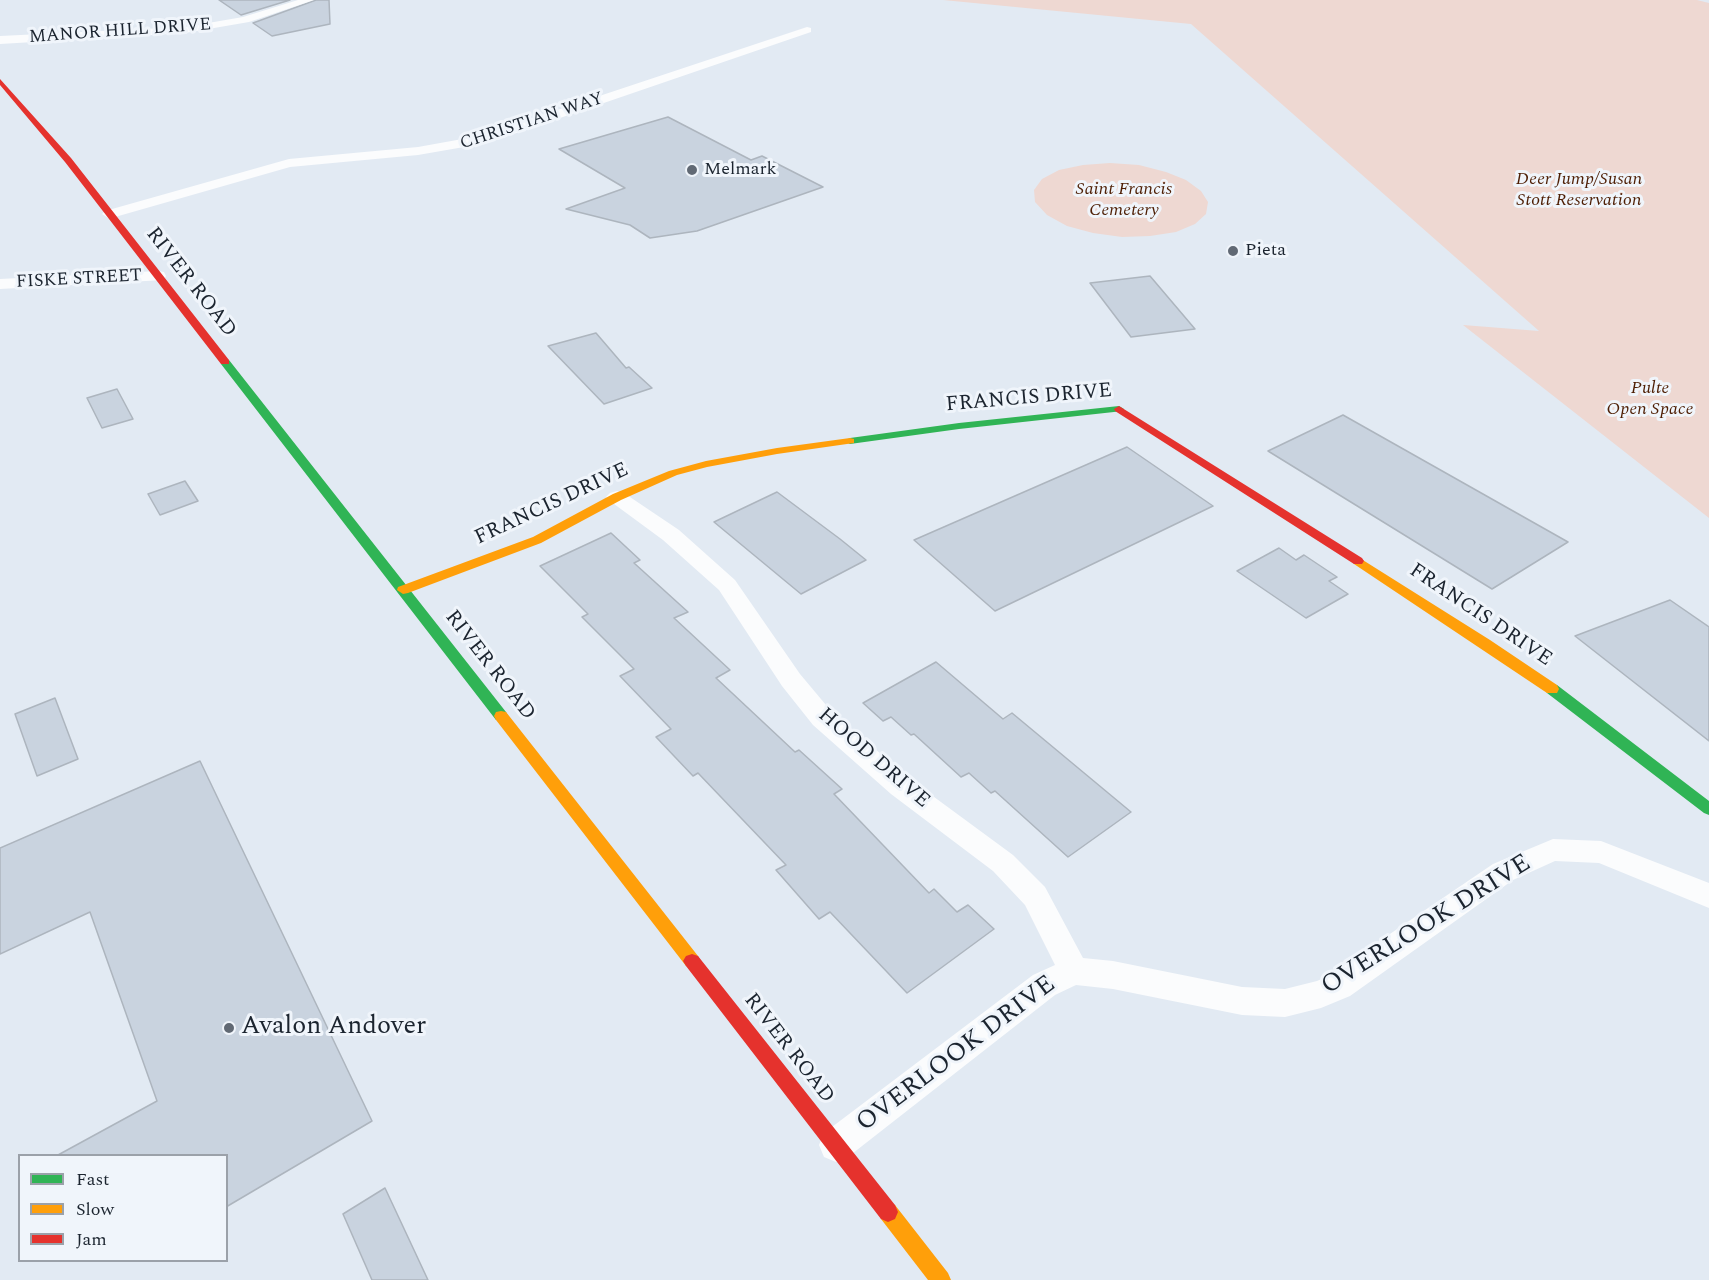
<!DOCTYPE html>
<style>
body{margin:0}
#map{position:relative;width:1709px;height:1280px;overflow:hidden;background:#e2eaf3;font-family:Spectral,serif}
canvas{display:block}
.legend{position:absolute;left:18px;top:1154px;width:210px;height:108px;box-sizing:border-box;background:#f0f5fb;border:2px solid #9ba1a9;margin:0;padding:8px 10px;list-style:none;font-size:18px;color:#1b242f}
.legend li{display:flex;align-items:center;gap:12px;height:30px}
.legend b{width:30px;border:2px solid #9ba1a9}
</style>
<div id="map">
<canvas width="1709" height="1280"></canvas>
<ul class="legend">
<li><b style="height:8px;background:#30b455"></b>Fast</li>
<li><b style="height:8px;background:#ff9f0a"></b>Slow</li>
<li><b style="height:8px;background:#e5322d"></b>Jam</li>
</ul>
</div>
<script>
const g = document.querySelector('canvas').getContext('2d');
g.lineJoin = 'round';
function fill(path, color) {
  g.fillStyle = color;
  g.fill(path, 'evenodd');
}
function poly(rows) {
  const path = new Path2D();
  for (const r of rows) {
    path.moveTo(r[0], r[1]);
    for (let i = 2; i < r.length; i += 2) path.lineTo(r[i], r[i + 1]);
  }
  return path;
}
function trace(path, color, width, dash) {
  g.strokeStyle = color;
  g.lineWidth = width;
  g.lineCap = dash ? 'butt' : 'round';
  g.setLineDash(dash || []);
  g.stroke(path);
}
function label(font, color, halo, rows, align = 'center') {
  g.font = font + ' Spectral,serif';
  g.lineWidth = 6;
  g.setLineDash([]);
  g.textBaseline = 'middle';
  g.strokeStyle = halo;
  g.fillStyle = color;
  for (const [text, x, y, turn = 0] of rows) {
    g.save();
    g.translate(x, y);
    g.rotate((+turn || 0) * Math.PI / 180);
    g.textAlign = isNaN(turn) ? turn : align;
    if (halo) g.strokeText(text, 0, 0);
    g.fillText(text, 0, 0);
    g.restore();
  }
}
fill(poly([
 [943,0,1697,0,1709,3,1709,518,1463,325,1539,331,1191,24],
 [1110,163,1139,165,1166,172,1186,180,1201,191,1208,202,1206,214,1195,224,1176,232,1150,236,1122,237,1093,233,1067,226,1047,215,1035,202,1034,190,1042,179,1059,170,1083,165]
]), '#eed8d2');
const building = poly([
 [219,0,290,0,241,15,219,0],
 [316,0,329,0,330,24,272,36,253,23,316,0],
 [668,117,751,160,762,156,823,187,697,231,650,238,630,225,566,209,625,188,559,149,668,117],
 [1150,276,1195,329,1131,337,1090,283,1150,276],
 [596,333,626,368,629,367,652,388,604,404,548,346,596,333],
 [117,389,133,419,102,428,87,398,117,389],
 [1343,415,1568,542,1492,589,1268,451,1343,415],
 [1127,447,1213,506,995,611,914,540,1127,447],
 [185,481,198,501,160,515,148,494,185,481],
 [777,492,840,539,866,560,801,594,714,522,777,492],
 [611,533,640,560,634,563,688,612,674,618,730,670,716,678,795,752,799,750,842,789,834,794,929,893,934,889,957,912,968,905,994,929,907,993,830,912,819,919,776,870,786,865,698,773,693,776,656,737,671,729,620,676,634,669,582,617,588,614,540,566,611,533],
 [1279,548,1296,560,1304,555,1337,577,1329,581,1348,594,1306,618,1237,571,1279,548],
 [1670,600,1709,627,1709,741,1575,636,1670,600],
 [936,662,1003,719,1012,713,1131,812,1068,857,995,791,991,793,969,773,961,777,914,734,911,735,891,717,883,721,863,703,936,662],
 [55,698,78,759,37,776,15,714,55,698],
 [200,761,372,1121,226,1207,226,1155,58,1155,157,1101,90,912,0,954,0,848,200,761],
 [385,1188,428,1280,372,1280,343,1214,385,1188]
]);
fill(building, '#c9d3df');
trace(building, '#adb5be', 1.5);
fill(poly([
 [298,0,314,0,249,22,185,33,0,44,0,36,185,27,243,17,298,0],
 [807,27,811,28,811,32,487,143,418,155,290,167,115,217,110,219,102,214,105,211,289,159,418,147,479,136,807,27],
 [158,271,164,272,166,276,164,280,0,289,0,279,158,271],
 [617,491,624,493,679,530,735,580,800,674,831,711,911,780,1013,855,1045,887,1083,958,1113,961,1242,987,1285,989,1317,981,1328,976,1493,864,1553,839,1601,841,1709,883,1709,908,1599,863,1555,861,1513,880,1350,996,1321,1008,1285,1017,1242,1015,1113,989,1076,985,1055,995,848,1157,836,1162,824,1157,819,1145,824,1133,1033,975,1055,965,1025,905,993,871,891,794,813,725,782,686,719,590,663,540,610,501,606,497,610,493,617,491]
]), '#fbfcfd');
fill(poly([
 [225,359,229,360,506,712,508,716,506,720,496,720,221,364,221,360,225,359],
 [1119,406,1124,409,1123,411,959,429,850,444,844,441,850,438,959,423,1119,406],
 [1552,684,1557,685,1709,801,1709,815,1704,813,1547,693,1545,689,1552,684]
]), '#30b455');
fill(poly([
 [850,438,854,439,854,443,777,454,707,467,677,475,621,500,541,543,408,593,403,594,397,590,398,587,533,537,613,494,669,471,706,461,777,448,850,438],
 [1358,557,1490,640,1557,685,1559,689,1557,693,1547,693,1354,564,1352,561,1354,558,1358,557],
 [501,711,506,712,698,956,701,961,698,966,692,968,686,966,496,720,494,716,496,712,501,711],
 [888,1202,895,1205,948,1273,951,1280,928,1280,881,1219,878,1212,881,1205,888,1202]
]), '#ff9f0a');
fill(poly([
 [0,79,71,158,229,360,229,364,221,364,65,162,0,85,0,79],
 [1119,406,1362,558,1364,561,1362,564,1354,564,1115,411,1114,409,1119,406],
 [692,954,698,956,895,1205,898,1212,895,1219,888,1222,881,1219,686,966,683,961,686,956,692,954]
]), '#e5322d');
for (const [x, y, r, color] of [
 [692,170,6,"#616974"],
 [1233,251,6,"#616974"],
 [229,1028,6,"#616974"]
]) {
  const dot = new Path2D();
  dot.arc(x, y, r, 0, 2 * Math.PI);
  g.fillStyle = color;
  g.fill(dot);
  trace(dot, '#f0f5fb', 2);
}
label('18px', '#1b242f', '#f0f5fb', [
 ["MANOR HILL DRIVE",120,32,-4],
 ["CHRISTIAN WAY",532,122,-18],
 ["FISKE STREET",79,280,-3]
]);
label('18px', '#1b242f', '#f0f5fb', [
 ["Melmark",704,170],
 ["Pieta",1245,251]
], 'left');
label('italic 18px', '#4e1e04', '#f0f5fb', [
 ["Deer Jump/Susan",1579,180],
 ["Stott Reservation",1579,201],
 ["Saint Francis",1124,190],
 ["Cemetery",1124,211],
 ["Pulte",1650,389],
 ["Open Space",1650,410]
]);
label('21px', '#1b242f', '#f0f5fb', [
 ["RIVER ROAD",190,283,52],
 ["FRANCIS DRIVE",1029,399,-5],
 ["FRANCIS DRIVE",552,505,-25],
 ["FRANCIS DRIVE",1480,616,34],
 ["RIVER ROAD",489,666,52],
 ["HOOD DRIVE",873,759,41],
 ["RIVER ROAD",788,1049,52]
]);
label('26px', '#1b242f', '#f0f5fb', [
 ["OVERLOOK DRIVE",1427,926,-32],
 ["OVERLOOK DRIVE",957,1055,-37]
]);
label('26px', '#1b242f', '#f0f5fb', [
 ["Avalon Andover",241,1028]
], 'left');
</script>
